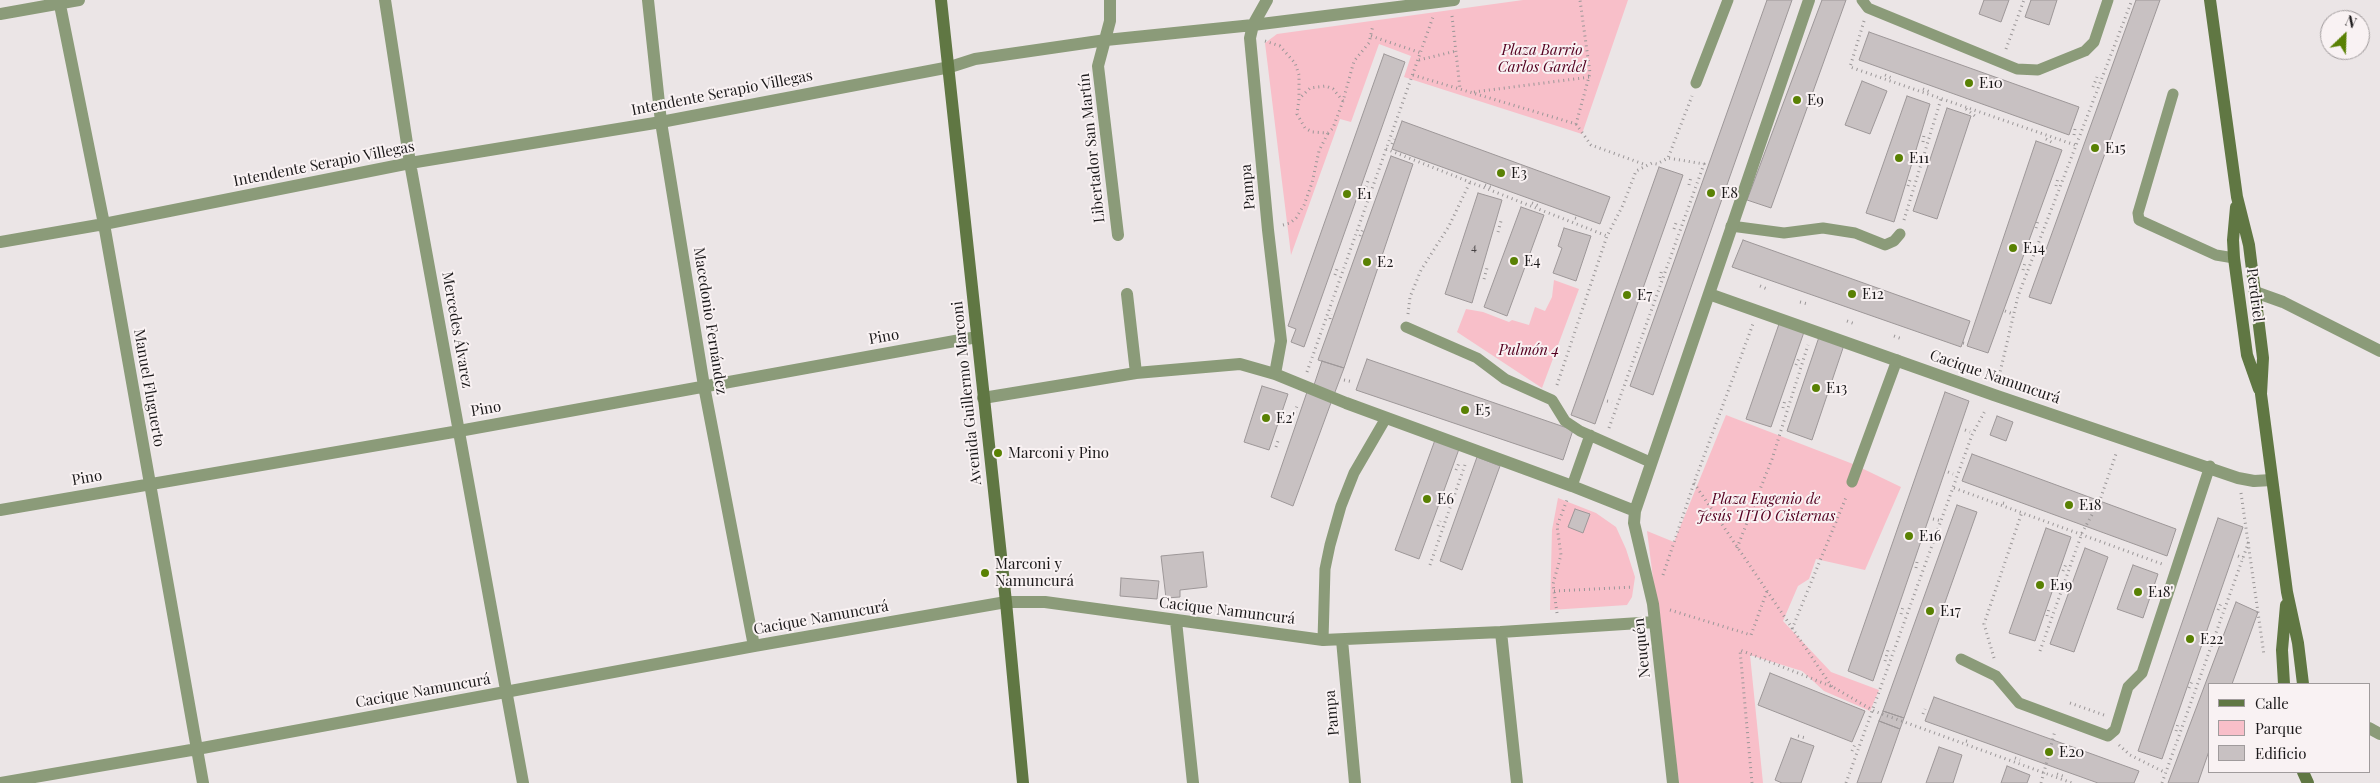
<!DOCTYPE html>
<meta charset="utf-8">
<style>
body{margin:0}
#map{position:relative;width:2380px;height:783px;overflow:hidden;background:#ebe5e6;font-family:"Playfair Display",serif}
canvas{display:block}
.legend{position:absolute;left:2208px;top:683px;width:162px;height:90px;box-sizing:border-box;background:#f9f2f3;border:1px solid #a09b9c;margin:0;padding:6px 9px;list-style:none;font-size:15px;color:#1a1819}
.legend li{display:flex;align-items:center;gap:10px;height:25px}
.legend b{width:25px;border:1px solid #a09b9c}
.north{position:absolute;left:2320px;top:10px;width:50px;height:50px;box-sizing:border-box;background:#f9f2f3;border:1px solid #a09b9c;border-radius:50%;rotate:24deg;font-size:14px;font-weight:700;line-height:20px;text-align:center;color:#1a1819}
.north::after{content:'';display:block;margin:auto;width:18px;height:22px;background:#598103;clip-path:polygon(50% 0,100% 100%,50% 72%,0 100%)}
</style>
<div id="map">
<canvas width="2380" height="783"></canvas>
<ul class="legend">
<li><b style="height:6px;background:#607743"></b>Calle</li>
<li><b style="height:14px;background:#f8bfc9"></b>Parque</li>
<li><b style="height:14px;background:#c8c1c2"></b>Edificio</li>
</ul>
<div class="north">N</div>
</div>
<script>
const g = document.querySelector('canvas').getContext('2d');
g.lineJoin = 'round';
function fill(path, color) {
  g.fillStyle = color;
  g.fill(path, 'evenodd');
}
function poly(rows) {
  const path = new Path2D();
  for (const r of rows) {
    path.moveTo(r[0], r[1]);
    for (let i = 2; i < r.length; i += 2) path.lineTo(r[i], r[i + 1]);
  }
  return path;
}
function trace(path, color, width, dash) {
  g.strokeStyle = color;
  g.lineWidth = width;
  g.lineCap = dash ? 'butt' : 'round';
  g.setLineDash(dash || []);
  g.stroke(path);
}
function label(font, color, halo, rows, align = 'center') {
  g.font = font + ' "Playfair Display",serif';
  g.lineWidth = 4;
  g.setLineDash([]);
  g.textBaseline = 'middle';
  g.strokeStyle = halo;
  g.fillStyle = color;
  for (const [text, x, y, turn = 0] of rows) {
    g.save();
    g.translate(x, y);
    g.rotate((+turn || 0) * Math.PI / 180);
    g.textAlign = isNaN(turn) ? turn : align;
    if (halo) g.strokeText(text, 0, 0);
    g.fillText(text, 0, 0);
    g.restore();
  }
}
fill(poly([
 [1523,0,1628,0,1582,134,1404,77,1411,56,1379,44,1351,122,1340,119,1291,255,1265,43,1277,34],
 [1554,280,1579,289,1542,388,1457,332,1466,309,1483,312,1509,322,1512,320,1529,325,1535,307,1545,311,1552,297],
 [1726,415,1853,464,1901,487,1865,570,1816,559,1809,579,1798,586,1783,621,1831,672,1879,690,1870,711,1824,691,1802,671,1750,655,1763,783,1679,783,1647,531,1674,542],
 [1558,498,1596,513,1616,527,1626,549,1635,577,1632,597,1627,605,1550,610,1552,530]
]), '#f8bfc9');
const building = poly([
 [1767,0,1792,0,1653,395,1630,386,1767,0],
 [1822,0,1846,0,1771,208,1747,200,1822,0],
 [1984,0,2009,0,2001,22,1979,14,1984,0],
 [2031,0,2057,0,2049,25,2025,17,2031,0],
 [2136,0,2160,0,2051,304,2029,297,2136,0],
 [1869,32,2079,107,2069,135,1859,60,1869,32],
 [1384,54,1405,62,1304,347,1291,342,1296,329,1288,326,1384,54],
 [1862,81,1887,91,1870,134,1845,125,1862,81],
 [1907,96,1930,104,1894,222,1866,213,1907,96],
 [1947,108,1971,116,1937,219,1913,211,1947,108],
 [1402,121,1610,197,1600,224,1392,149,1402,121],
 [2036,141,2062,150,1988,353,1967,346,2036,141],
 [1391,156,1413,164,1344,368,1318,360,1391,156],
 [1659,167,1683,175,1595,424,1571,415,1659,167],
 [1478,193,1502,200,1472,303,1445,294,1478,193],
 [1521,207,1544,215,1507,316,1484,307,1521,207],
 [1564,228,1591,236,1576,281,1553,273,1562,248,1558,246,1564,228],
 [1743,240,1970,321,1961,347,1732,267,1743,240],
 [1779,324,1804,332,1771,427,1746,419,1779,324],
 [1819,337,1844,345,1812,440,1787,431,1819,337],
 [1367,359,1573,430,1563,460,1356,390,1367,359],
 [1322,361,1344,368,1332,400,1314,385,1322,361],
 [1262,386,1288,394,1269,450,1244,442,1262,386],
 [1307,392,1332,400,1293,506,1271,497,1307,392],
 [1945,392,1969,401,1873,681,1848,671,1945,392],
 [1997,416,2013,422,2006,441,1990,435,1997,416],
 [1435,440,1459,449,1419,559,1395,550,1435,440],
 [1972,454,2176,529,2167,556,1962,481,1972,454],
 [1477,457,1500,466,1462,570,1440,561,1477,457],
 [1957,505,1977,512,1904,718,1883,711,1957,505],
 [1575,509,1590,514,1583,533,1568,527,1575,509],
 [2218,518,2243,527,2162,759,2138,751,2218,518],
 [2046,528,2071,537,2035,641,2009,633,2046,528],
 [2085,548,2108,557,2074,652,2050,644,2085,548],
 [1203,552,1207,587,1180,590,1180,597,1166,598,1161,556,1203,552],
 [2133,565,2158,574,2143,618,2117,609,2133,565],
 [1121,578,1159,581,1157,599,1120,596,1121,578],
 [2236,602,2258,612,2232,684,2209,684,2209,751,2198,783,2168,783,2236,602],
 [1770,673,1865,711,1852,742,1758,705,1770,673],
 [1934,697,2139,771,2134,783,2098,783,1925,721,1934,697],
 [1883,711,1904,718,1900,729,1879,721,1883,711],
 [1879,721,1900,729,1881,783,1857,783,1879,721],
 [1791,738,1814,746,1801,783,1782,783,1775,780,1791,738],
 [1939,747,1962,755,1953,783,1926,783,1939,747],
 [2007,766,2030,775,2027,783,2001,783,2007,766]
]);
fill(building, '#c8c1c2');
trace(building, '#9d9798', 1);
trace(poly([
 [1452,16,1460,89],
 [1864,21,1850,67,2075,145],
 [1371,36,1421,53],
 [1265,41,1280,46,1295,63,1299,75,1299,98],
 [2006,49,2024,0],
 [1419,60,1456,51],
 [1413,75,1576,124,1590,73,1580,0],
 [1885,75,1894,79],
 [2093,87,2097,77],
 [1923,89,1930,92],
 [1474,92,1590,77],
 [1343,101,1333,89,1326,86,1310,88,1299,99,1297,114,1305,128,1312,132,1328,133,1333,128,1343,101,1354,61,1369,43,1373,25],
 [1966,109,1975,116],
 [1576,124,1591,145,1646,165],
 [2074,135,2075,129],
 [2046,139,2053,143],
 [1923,142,1924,135],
 [1392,144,1394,139],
 [1386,149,1607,236],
 [1485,185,1493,188],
 [1689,185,1691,177],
 [1908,186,1910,180],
 [2056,186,2058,178],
 [1366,187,1368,181],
 [1532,203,1539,206],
 [1575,218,1578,219],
 [1904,220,1941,99],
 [1283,225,1290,223,1296,218,1304,205,1312,183,1319,151,1328,133],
 [2036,228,2038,221],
 [1674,229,1676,223],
 [1498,232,1501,221],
 [1360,236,1363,229],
 [2023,270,2025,263],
 [1335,275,1337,269],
 [1660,278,1662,269],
 [1484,279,1487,268],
 [1760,286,1767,289],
 [1800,302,1808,304],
 [2005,311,2013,314],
 [1408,314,1410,297,1421,270,1449,226,1470,182],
 [1330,319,1331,314],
 [1847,321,1855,324],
 [1894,336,1902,339],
 [1963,343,1967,344],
 [1796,365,1799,358],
 [1307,372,1433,17],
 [1344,380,1353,382],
 [1998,381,2018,296,2132,0],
 [1557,385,1607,236,1623,205,1636,171,1652,163,1657,164,1668,158,1692,96],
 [1607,401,1612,402],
 [1783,408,1785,400],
 [1293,417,1297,406],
 [1609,428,1704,164,1668,158],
 [1965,430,1970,432],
 [1276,447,1279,438],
 [1456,470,1459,463],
 [1948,472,1953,474],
 [1694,483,1832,687],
 [1954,488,2162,564],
 [2241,493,2264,655],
 [2003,503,2007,504],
 [1933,519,1942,521],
 [1438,526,1440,521],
 [1737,548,1772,459,1808,345],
 [2238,556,2243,558],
 [1430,565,1466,462],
 [1916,568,1917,562],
 [2063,571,2066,564],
 [1663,575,1694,483,1753,324],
 [1554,591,1633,587],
 [1670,610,1751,635,1767,591],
 [2218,610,2222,601],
 [1557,613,1553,584,1561,555,1557,526,1567,500],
 [1901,614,1903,607],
 [2047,616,2049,608],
 [1792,629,1847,495],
 [2205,643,2207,636],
 [2040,651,2082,533,2100,500,2117,451],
 [1994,658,1984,624,2022,512],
 [1885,661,1888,650],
 [2189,688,2192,681],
 [2070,703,2104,715],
 [1923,714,1925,709],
 [2176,731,2178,724],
 [1798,736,1806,738],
 [1966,741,1970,742],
 [2119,745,2130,755,2166,773],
 [1852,751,1856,742],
 [2015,758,2020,760],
 [2057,774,2066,777],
 [1752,783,1740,650,1833,687,1874,711,2072,783],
 [1846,783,1972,435,1986,409],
 [2041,783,2055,731],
 [2162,783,2249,541]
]), '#9a9697', 3, [1, 4]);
trace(poly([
 [1862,0,1868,8,2017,69,2038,70,2085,51,2094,42,2108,0],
 [1696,83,1728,0],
 [2173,94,2138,213,2139,220,2216,255,2234,258],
 [1731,226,1784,233,1823,228,1855,233,1885,245,1894,241,1900,234],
 [1406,327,1477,358,1505,379,1552,400,1565,421,1580,431,1650,462],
 [1852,482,1897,360],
 [1572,486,1590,435],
 [1323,640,1325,569,1330,545,1341,506,1354,473,1386,418],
 [1961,659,1996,676,2019,703,2108,736,2115,730,2128,687,2142,673,2210,466]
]), '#8b9b79', 11);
trace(poly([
 [59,0,104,224,203,783],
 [385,0,410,163,523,783],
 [648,0,661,122,704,386,754,646],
 [1110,0,1110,21,1098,66,1118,235],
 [1267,0,1253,25,1250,38,1268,230,1281,341,1275,374],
 [0,14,79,0],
 [0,242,104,224,410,163,661,122,950,67,975,59,1106,40,1253,25,1454,0],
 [2255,292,2283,302,2380,351],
 [1127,294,1136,373],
 [1709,294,1994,395,2238,478,2254,481,2272,480],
 [983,398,1136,373,1240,364,1275,374,1346,403,1572,486,1635,511],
 [0,510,459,431,977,337],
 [1176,621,1193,783],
 [1501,632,1517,783],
 [1342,640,1355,783],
 [2369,728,2380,734],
 [0,783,197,749,754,646,1006,602,1045,602,1323,640,1501,632,1655,622],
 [1673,783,1653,604,1634,523,1635,511,1809,0]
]), '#8b9b79', 12);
trace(poly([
 [941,0,1006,602,1023,783],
 [2210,0,2237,197,2249,245,2263,358,2261,394,2287,592,2298,643,2303,684],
 [2236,207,2233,240,2234,258,2247,355,2259,389],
 [2284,684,2282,650,2286,605],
 [2303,772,2308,783]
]), '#607743', 12);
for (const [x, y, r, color] of [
 [1969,83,5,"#598103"],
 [1797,100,5,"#598103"],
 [2095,148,5,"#598103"],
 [1899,158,5,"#598103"],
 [1501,173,5,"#598103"],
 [1711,193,5,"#598103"],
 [1347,194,5,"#598103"],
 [2013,248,5,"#598103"],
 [1514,261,5,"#598103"],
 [1367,262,5,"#598103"],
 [1852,294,5,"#598103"],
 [1627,295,5,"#598103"],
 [1816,388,5,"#598103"],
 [1465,410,5,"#598103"],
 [1266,418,5,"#598103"],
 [998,453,5,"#598103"],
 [1427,499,5,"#598103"],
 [2069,505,5,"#598103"],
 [1909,536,5,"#598103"],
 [985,573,5,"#598103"],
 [2040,585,5,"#598103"],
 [2138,592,5,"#598103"],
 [1930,611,5,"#598103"],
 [2190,639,5,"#598103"],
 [2049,752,5,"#598103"]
]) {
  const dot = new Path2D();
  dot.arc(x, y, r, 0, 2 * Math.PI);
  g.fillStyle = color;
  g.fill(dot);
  trace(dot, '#f9f2f3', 2);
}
label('12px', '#464243', null, [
 ["4",1474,247]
]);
label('italic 15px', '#540020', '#f9f2f3', [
 ["Plaza Barrio",1542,50],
 ["Carlos Gardel",1542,67],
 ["Pulmón 4",1529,350],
 ["Plaza Eugenio de",1766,499],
 ["Jesús TITO Cisternas",1766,516]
]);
label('15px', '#1a1819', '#f9f2f3', [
 ["E10",1979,83],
 ["E9",1807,100],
 ["E15",2105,148],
 ["E11",1909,158],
 ["E3",1511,173],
 ["E8",1721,193],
 ["E1",1357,194],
 ["E14",2023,248],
 ["E4",1524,261],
 ["E2",1377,262],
 ["E12",1862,294],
 ["E7",1637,295],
 ["E13",1826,388],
 ["E5",1475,410],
 ["E2'",1276,418],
 ["Marconi y Pino",1008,453],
 ["E6",1437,499],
 ["E18",2079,505],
 ["E16",1919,536],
 ["Marconi y",995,564],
 ["Namuncurá",995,581],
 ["E19",2050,585],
 ["E18'",2148,592],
 ["E17",1940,611],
 ["E22",2200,639],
 ["E20",2059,752]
], 'left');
label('15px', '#1a1819', '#f9f2f3', [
 ["Intendente Serapio Villegas",722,93,-11],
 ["Libertador San Martín",1092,148,-96],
 ["Intendente Serapio Villegas",324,164,-11],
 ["Pampa",1248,187,-95],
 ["Perdriel",2255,295,83],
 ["Macedonio Fernández",710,321,81],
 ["Mercedes Álvarez",457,330,80],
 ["Pino",884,337,-10],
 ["Cacique Namuncurá",1995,377,19],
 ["Manuel Fluguerto",149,388,80],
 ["Avenida Guillermo Marconi",967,393,-96],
 ["Pino",486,409,-10],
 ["Pino",87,478,-10],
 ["Cacique Namuncurá",1227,611,7],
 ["Cacique Namuncurá",821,618,-10],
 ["Neuquén",1642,648,-96],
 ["Cacique Namuncurá",423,691,-10],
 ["Pampa",1332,713,-95]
]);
</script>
